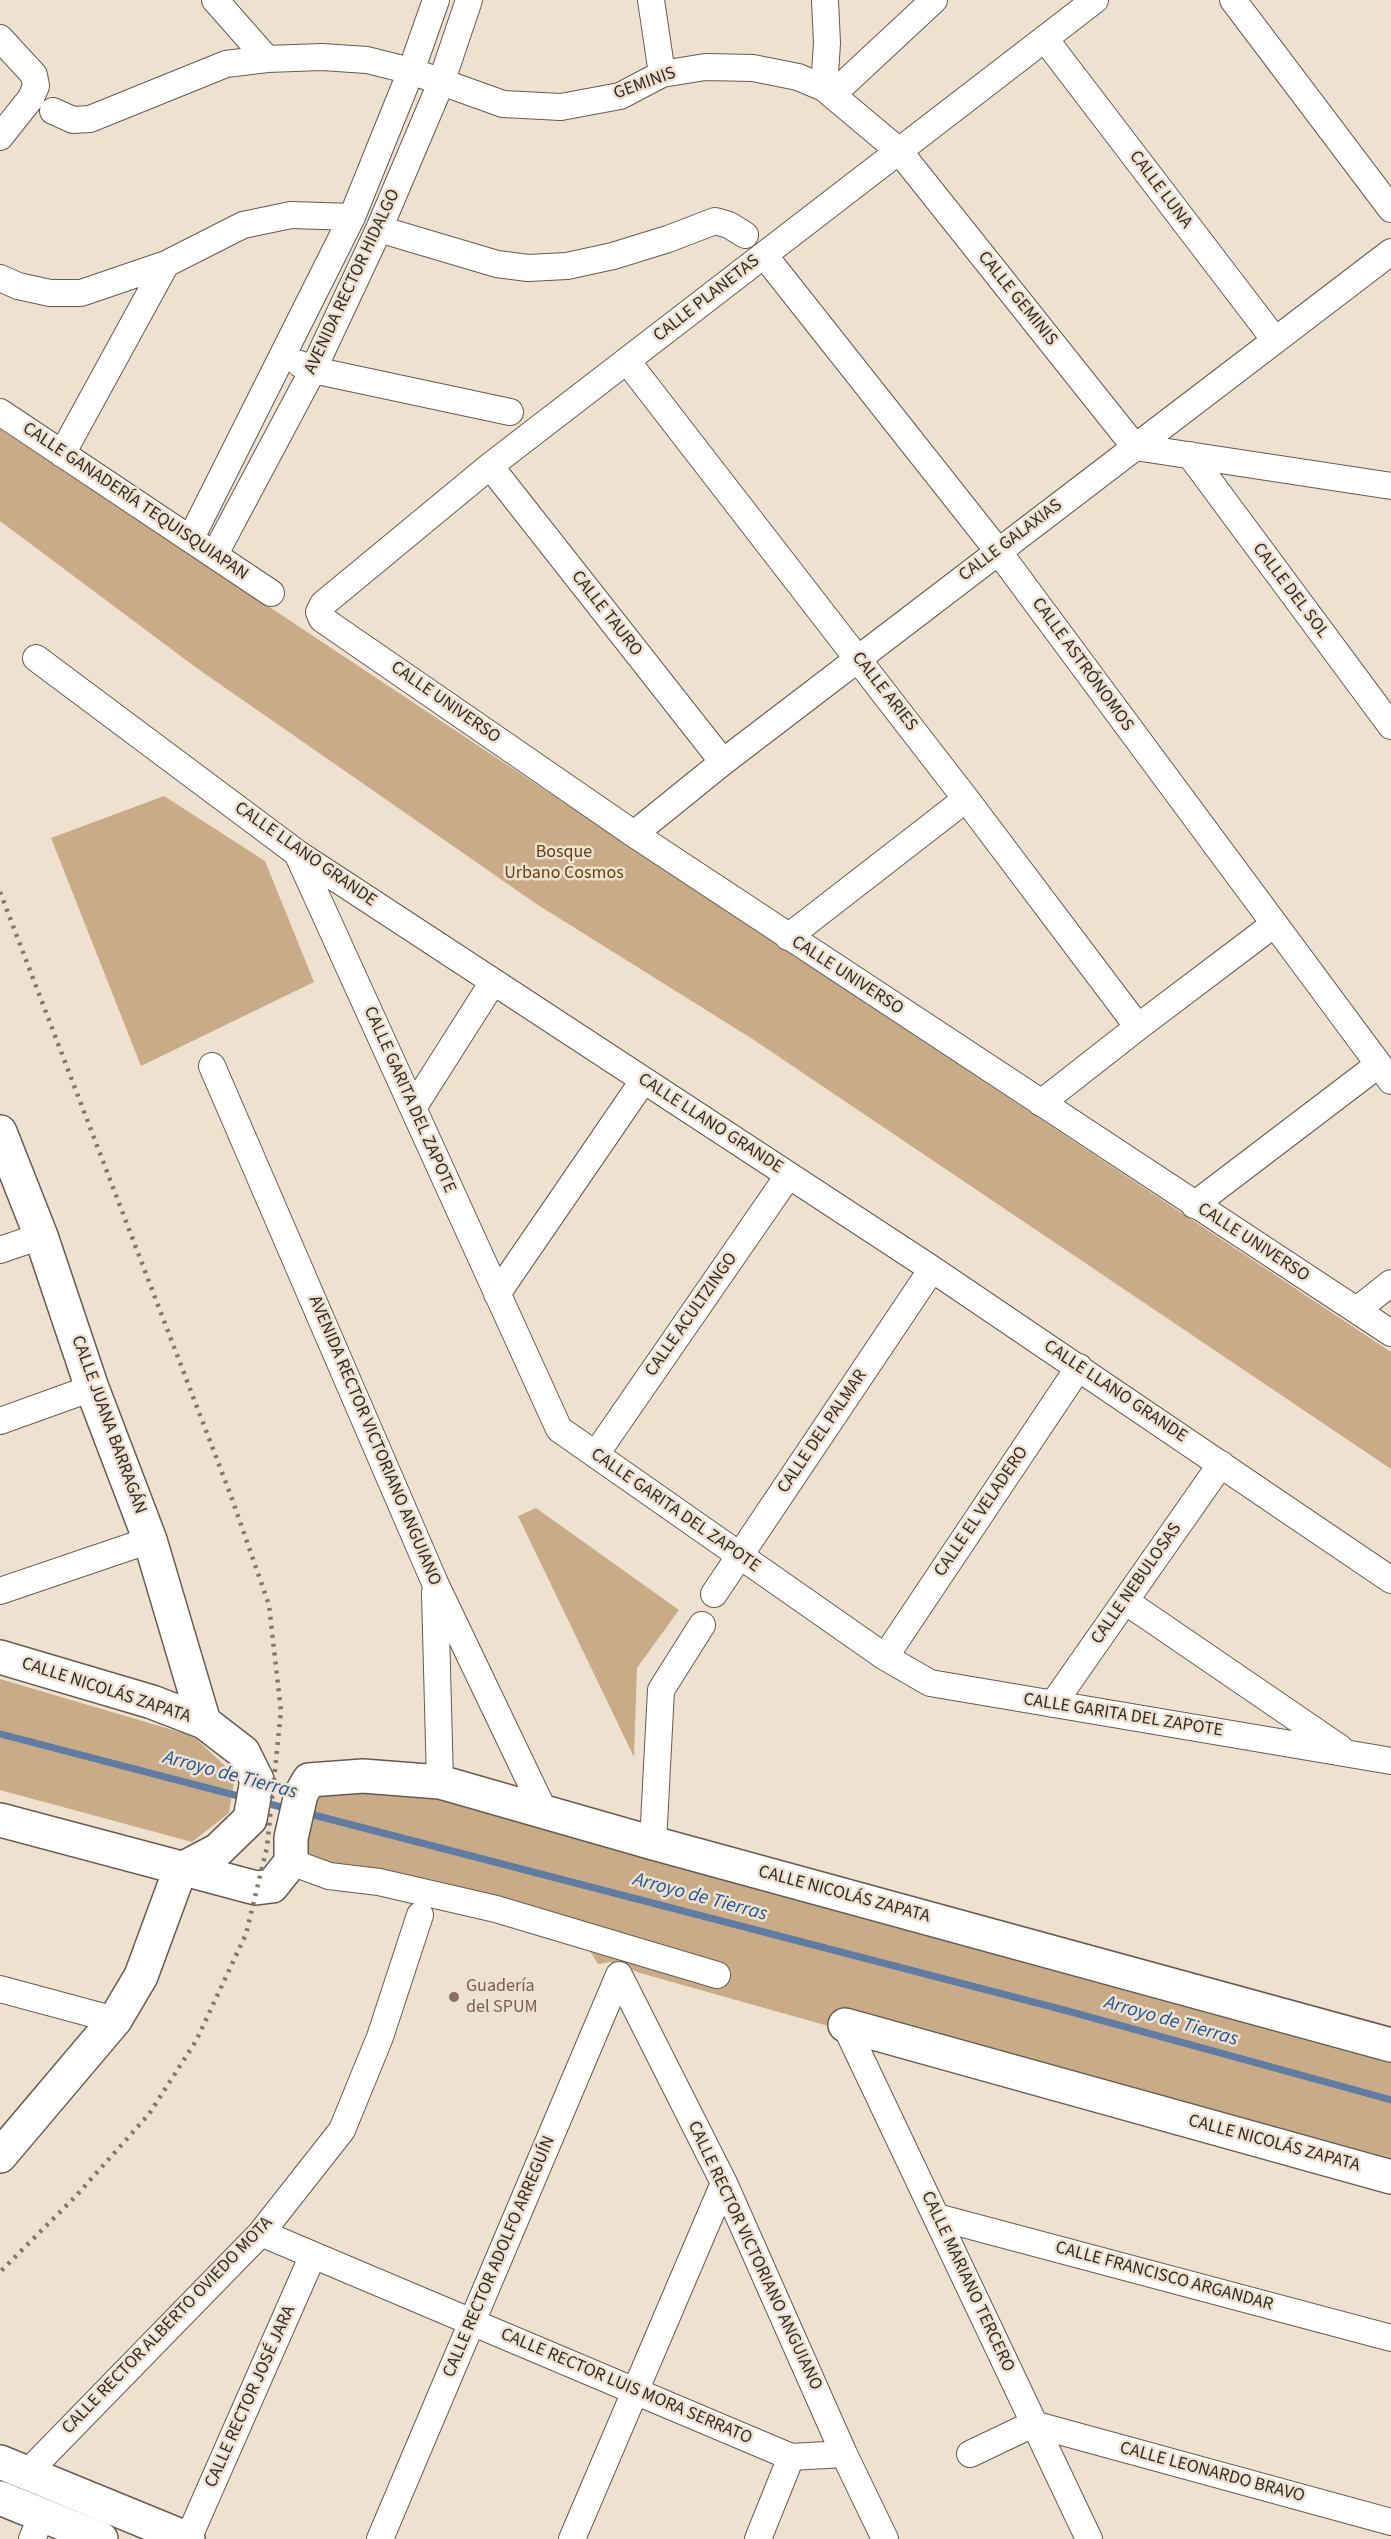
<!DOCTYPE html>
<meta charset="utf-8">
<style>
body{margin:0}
canvas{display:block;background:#efe1d0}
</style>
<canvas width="1391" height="2539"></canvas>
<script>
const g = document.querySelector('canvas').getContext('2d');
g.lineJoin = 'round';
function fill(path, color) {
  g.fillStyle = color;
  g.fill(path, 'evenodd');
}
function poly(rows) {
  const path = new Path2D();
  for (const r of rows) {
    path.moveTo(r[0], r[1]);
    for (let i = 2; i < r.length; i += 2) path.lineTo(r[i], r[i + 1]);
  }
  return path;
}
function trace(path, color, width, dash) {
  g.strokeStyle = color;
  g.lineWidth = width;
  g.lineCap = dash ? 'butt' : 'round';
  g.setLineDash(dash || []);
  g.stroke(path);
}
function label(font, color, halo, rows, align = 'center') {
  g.font = font + ' "Source Sans 3",sans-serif';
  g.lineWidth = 5;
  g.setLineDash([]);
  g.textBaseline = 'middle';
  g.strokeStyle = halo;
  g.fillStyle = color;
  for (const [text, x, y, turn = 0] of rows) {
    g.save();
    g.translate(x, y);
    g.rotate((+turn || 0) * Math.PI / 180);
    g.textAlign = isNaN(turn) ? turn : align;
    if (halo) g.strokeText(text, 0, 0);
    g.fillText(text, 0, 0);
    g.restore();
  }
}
fill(poly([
 [0,428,1391,1352,1391,1469,754,1040,538,905,198,669,0,521],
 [164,796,265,861,314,982,141,1066,51,838],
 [536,1508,679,1610,637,1668,634,1757,518,1516],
 [0,1679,193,1736,235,1775,229,1813,192,1842,0,1790],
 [315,1791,433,1793,1391,2055,1391,2158,855,2011,832,2027,640,1973,610,1962,598,1964,587,1946,536,1935,325,1872,306,1864,304,1803]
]), '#c9ab88');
trace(poly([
 [0,1734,246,1798],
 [262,1802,289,1809],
 [306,1813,1064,2010,1391,2100]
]), '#617ca2', 7);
const street = poly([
 [215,0,267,59],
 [651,0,662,74],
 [1095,0,490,466,323,604,319,612,322,619,634,834,1391,1333],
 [1233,0,1391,209],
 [0,38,34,75,36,86,31,98,0,137],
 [1045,39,1275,340],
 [824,88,827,43,825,0],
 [832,95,934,0],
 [53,111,73,120,90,119,226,64,267,59,322,57,367,60,411,71,503,104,561,107,620,96,662,74,705,67,753,68,798,77,824,88,899,151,1135,447],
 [379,229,497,264,528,268,567,266,613,256,668,239,715,221,729,225,745,235],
 [764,255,998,551,1391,1081],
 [0,278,18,286,50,293,81,293,166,264,243,225,291,215,352,217],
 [627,361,966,799,1138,1027],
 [300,364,313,370,510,412],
 [0,412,271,593],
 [1135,447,1391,486],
 [62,454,166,264],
 [1190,455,1391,726],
 [490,466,723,762],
 [191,538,352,217,411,71,436,0],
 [215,554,313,370,379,229,441,83,469,0],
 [36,658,297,853,932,1269,1391,1580],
 [634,834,723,762,1391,252],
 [297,853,559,1429,885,1657,930,1683,1391,1761],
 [788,937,966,799],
 [212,1066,435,1583,544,1811],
 [1041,1103,1138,1027,1273,925],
 [413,1108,493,982],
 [1194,1205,1378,1065],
 [0,1250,41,1236],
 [497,1294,643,1081],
 [1357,1310,1391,1283],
 [0,1421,92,1388],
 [596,1454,788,1176],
 [0,1591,150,1540],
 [435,1593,440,1782],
 [714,1594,932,1269],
 [1125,1601,1340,1748],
 [885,1657,1079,1367],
 [1053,1704,1221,1464],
 [653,1843,661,1690,702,1625],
 [291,1862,329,1876,379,1882,496,1909,717,1975],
 [619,1975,724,2183,844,2454,885,2539],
 [0,1989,115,2020],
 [845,2025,1089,2539],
 [937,2217,1391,2338],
 [261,2233,791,2457],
 [970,2454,1033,2424,1391,2522],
 [27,2473,261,2233,342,2130,380,2037,420,1915],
 [32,2539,42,2515],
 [188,2539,313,2255],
 [380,2539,619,1975],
 [572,2539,724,2183],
 [758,2539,791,2457,844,2454]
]);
const secondary = poly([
 [0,1132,41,1236,92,1388,150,1540,204,1722],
 [0,1657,152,1702,204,1722,243,1752,257,1780,250,1819,218,1850,180,1870,141,1976,115,2020,0,2156],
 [0,1820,256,1888,272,1886,291,1862,291,1838,301,1794,309,1780,363,1776,440,1782,653,1843,1391,2045],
 [845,2025,1391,2177],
 [0,2462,188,2539],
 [0,2498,101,2539]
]);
trace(street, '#675b4d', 28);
trace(secondary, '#675b4d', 36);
trace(street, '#fff', 26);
trace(secondary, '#fff', 33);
trace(poly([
 [0,892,231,1496,269,1605,281,1711,267,1847,246,1934,196,2041,149,2114,76,2196,0,2272]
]), '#80786d', 4.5, [3, 6]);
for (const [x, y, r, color] of [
 [454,1997,6,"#8d6e63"]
]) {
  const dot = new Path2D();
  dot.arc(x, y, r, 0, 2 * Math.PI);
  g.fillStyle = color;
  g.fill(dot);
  trace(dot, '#efe1d0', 2);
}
label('18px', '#312c26', '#efe1d0', [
 ["GEMINIS",645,84,-20],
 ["CALLE LUNA",1160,190,53],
 ["AVENIDA RECTOR HIDALGO",353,282,-65],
 ["CALLE PLANETAS",707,299,-38],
 ["CALLE GEMINIS",1017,299,51],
 ["CALLE GANADERÍA TEQUISQUIAPAN",135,502,34],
 ["CALLE GALAXIAS",1011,541,-37],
 ["CALLE DEL SOL",1290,591,53],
 ["CALLE TAURO",606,614,52],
 ["CALLE ASTRÓNOMOS",1082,665,54],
 ["CALLE ARIES",884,692,52],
 ["CALLE UNIVERSO",445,703,35],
 ["CALLE LLANO GRANDE",305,855,35],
 ["CALLE UNIVERSO",847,976,33],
 ["CALLE GARITA DEL ZAPOTE",409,1100,66],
 ["CALLE LLANO GRANDE",710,1124,33],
 ["CALLE UNIVERSO",1253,1243,33],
 ["CALLE ACULTZINGO",692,1315,-55],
 ["CALLE LLANO GRANDE",1115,1392,34],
 ["CALLE JUANA BARRAGÁN",108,1425,70],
 ["CALLE DEL PALMAR",823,1432,-56],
 ["AVENIDA RECTOR VICTORIANO ANGUIANO",374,1441,67],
 ["CALLE GARITA DEL ZAPOTE",675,1511,35],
 ["CALLE EL VELADERO",982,1512,-56],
 ["CALLE NEBULOSAS",1137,1584,-55],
 ["CALLE NICOLÁS ZAPATA",106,1691,18],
 ["CALLE GARITA DEL ZAPOTE",1123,1716,9],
 ["CALLE NICOLÁS ZAPATA",844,1895,15],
 ["CALLE NICOLÁS ZAPATA",1274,2144,15],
 ["CALLE RECTOR VICTORIANO ANGUIANO",754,2256,65],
 ["CALLE RECTOR ADOLFO ARREGUÍN",500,2257,-67],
 ["CALLE FRANCISCO ARGANDAR",1164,2277,15],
 ["CALLE MARIANO TERCERO",967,2282,65],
 ["CALLE RECTOR ALBERTO OVIEDO MOTA",168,2326,-46],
 ["CALLE RECTOR LUIS MORA SERRATO",626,2387,23],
 ["CALLE RECTOR JOSÉ JARA",251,2397,-66],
 ["CALLE LEONARDO BRAVO",1212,2473,15]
]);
label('18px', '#634316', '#efe1d0', [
 ["Bosque",564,853],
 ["Urbano Cosmos",564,874]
]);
label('18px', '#785e54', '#efe1d0', [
 ["Guadería",466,1987],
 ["del SPUM",466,2008]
], 'left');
label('italic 20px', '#1d5497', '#efe1d0', [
 ["Arroyo de Tierras",230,1776,15],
 ["Arroyo de Tierras",700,1898,15],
 ["Arroyo de Tierras",1171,2022,16]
]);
</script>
